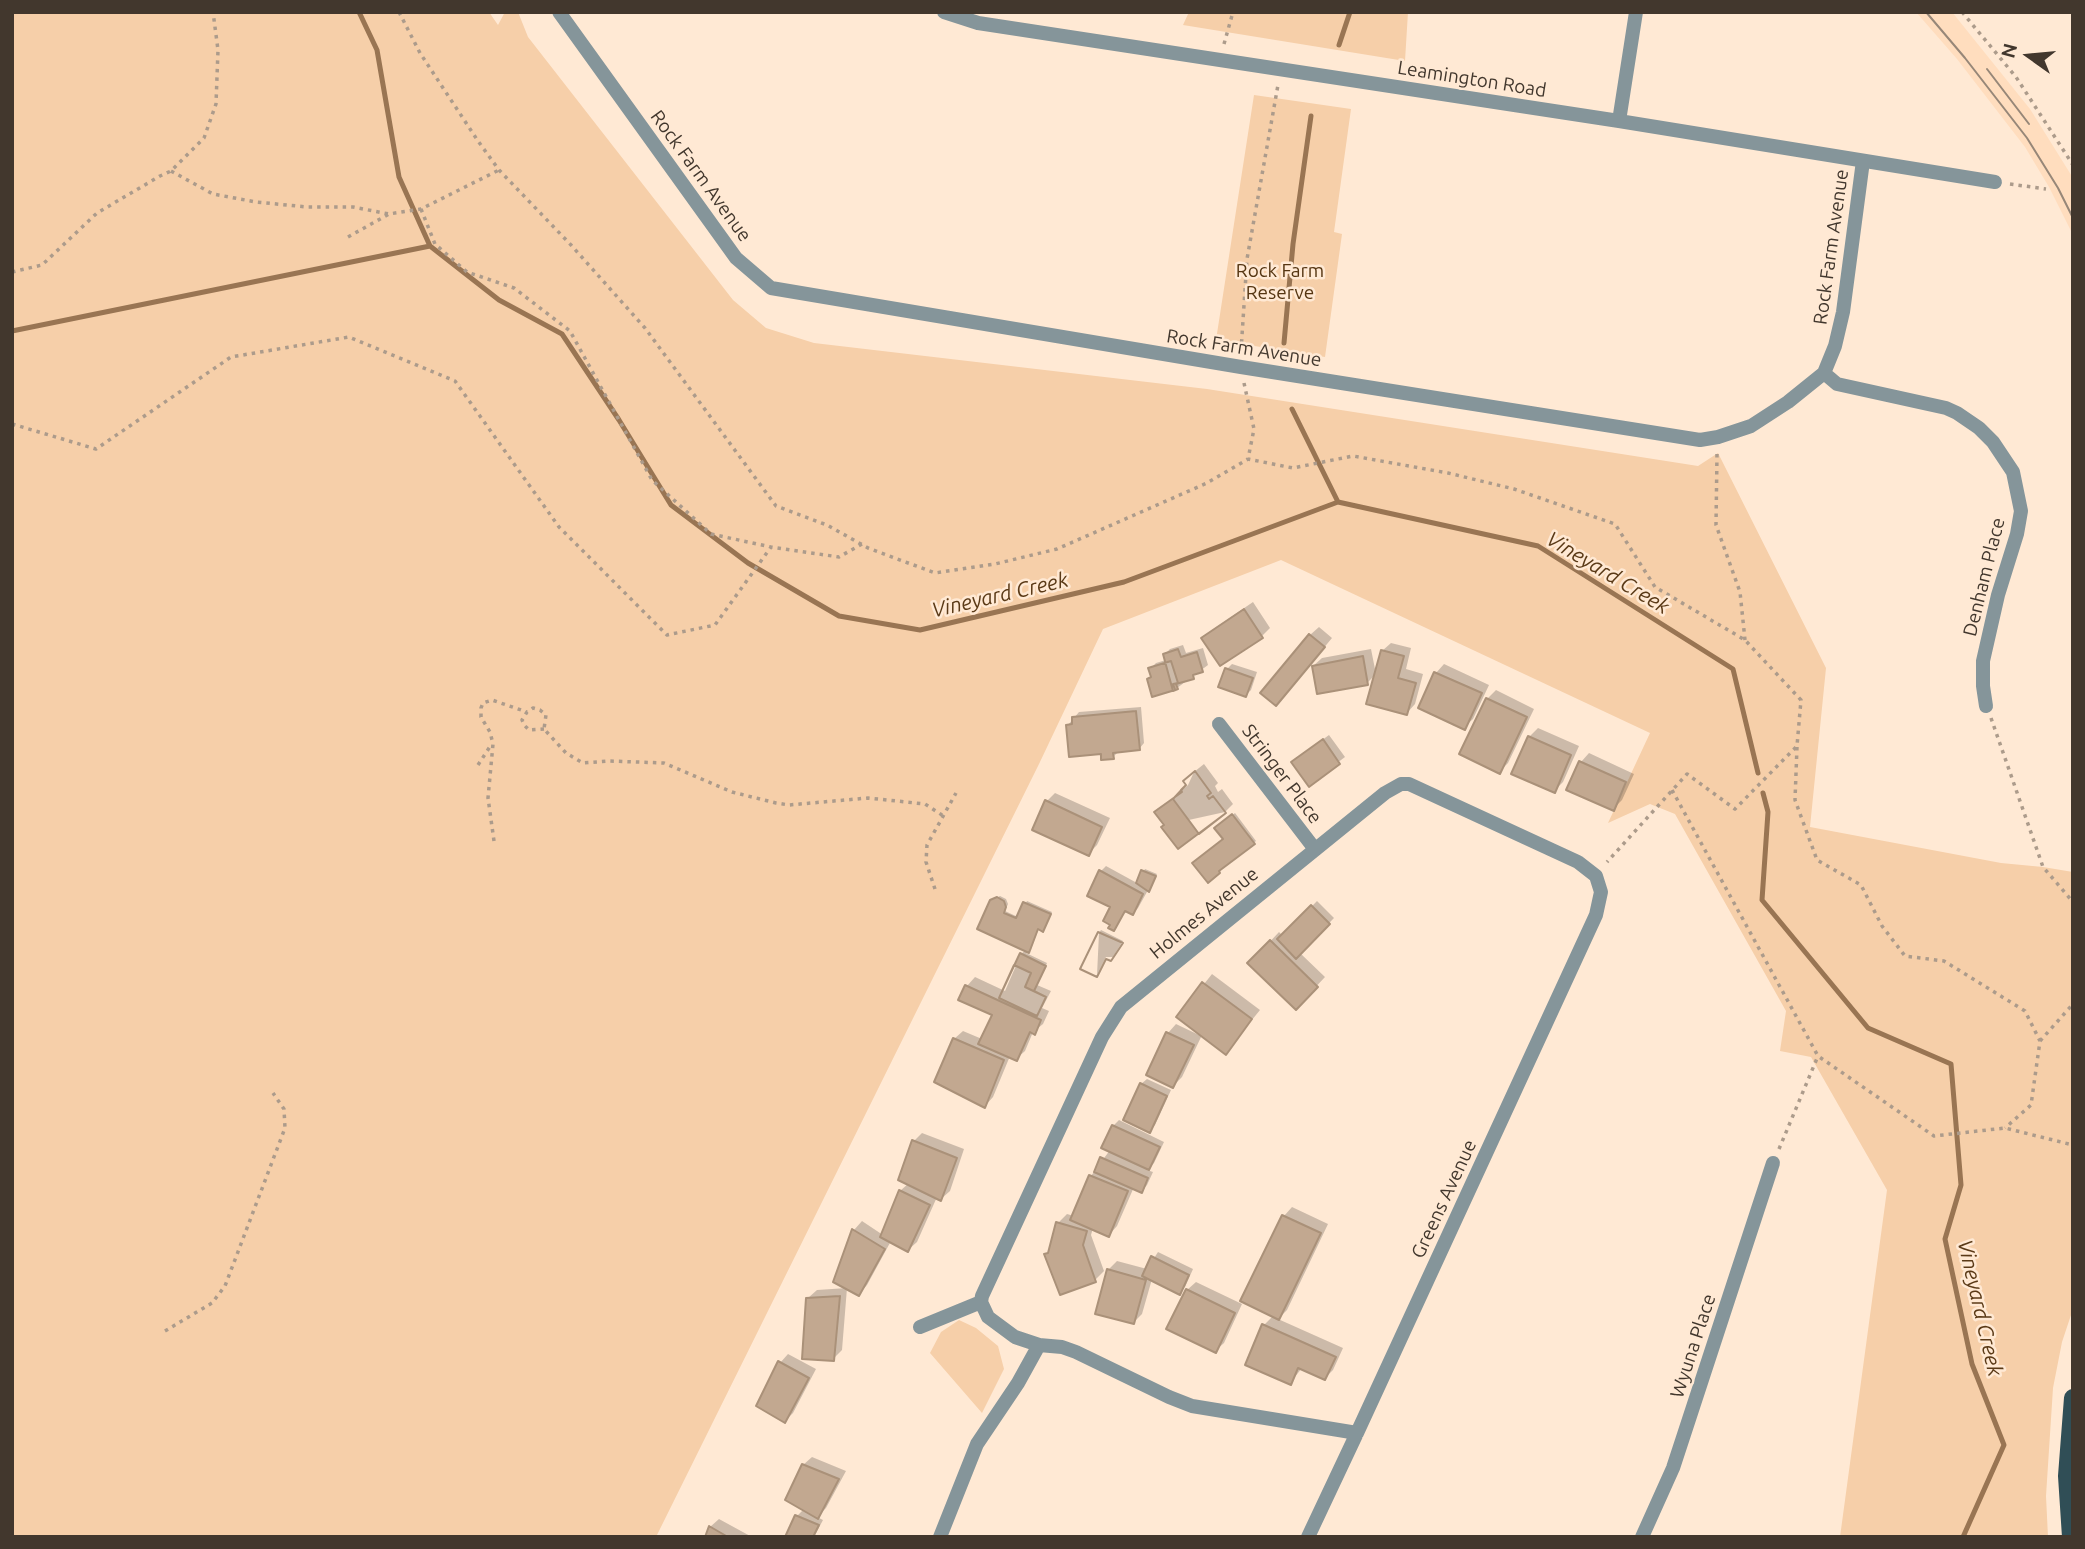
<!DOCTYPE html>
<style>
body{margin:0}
#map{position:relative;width:2085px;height:1549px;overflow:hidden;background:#ffe9d4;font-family:Ubuntu,sans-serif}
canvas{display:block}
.frame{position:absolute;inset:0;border:14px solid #42372d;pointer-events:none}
.north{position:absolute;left:1994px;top:21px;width:70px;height:70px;-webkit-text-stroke:5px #ffe9d4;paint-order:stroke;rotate:285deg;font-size:19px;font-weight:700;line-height:28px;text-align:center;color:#42372d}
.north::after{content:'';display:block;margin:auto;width:24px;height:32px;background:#42372d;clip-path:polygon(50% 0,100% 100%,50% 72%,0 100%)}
</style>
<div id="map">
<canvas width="2085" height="1549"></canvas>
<div class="frame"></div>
<div class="north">N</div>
</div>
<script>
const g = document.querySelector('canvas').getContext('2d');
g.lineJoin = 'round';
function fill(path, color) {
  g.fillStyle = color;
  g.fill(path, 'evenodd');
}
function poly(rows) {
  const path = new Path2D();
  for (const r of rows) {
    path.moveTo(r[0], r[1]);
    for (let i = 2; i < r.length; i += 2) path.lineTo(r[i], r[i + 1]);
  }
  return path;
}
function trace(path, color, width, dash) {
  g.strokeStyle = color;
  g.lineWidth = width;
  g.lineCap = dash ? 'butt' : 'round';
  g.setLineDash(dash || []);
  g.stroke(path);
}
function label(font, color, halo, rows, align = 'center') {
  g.font = font + ' Ubuntu,sans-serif';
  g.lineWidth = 5;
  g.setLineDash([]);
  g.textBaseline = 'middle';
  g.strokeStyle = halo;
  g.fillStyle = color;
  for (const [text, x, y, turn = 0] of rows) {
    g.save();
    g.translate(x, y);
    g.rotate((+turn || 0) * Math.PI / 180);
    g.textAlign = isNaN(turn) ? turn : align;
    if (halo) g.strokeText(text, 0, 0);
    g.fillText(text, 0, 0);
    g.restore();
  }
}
fill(poly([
 [1916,12,1952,12,2030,109,2073,178,2073,235,2049,187,2025,147,1957,59]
]), '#ffddbe');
fill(poly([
 [12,12,489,12,498,25,505,12,518,12,528,37,733,300,766,328,814,343,1207,389,1698,466,1718,453,1826,668,1810,827,2001,863,2043,867,2073,872,2073,1309,2062,1342,2053,1388,2046,1496,2048,1537,1840,1537,1887,1190,1811,1057,1780,1051,1786,1011,1675,814,1650,804,1608,823,1650,733,1281,560,1103,629,1039,764,656,1537,12,1537],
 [1189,12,1408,12,1405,61,1183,25],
 [1254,95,1351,109,1334,232,1342,234,1325,357,1216,340],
 [959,1320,976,1328,998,1346,1004,1369,982,1413,930,1353,941,1332]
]), '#f6cfa9');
fill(poly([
 [1253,602,1270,628,1262,636,1203,638,1212,630],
 [1319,627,1332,638,1284,696,1310,635],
 [1391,643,1411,648,1406,669,1423,674,1415,704,1407,713,1382,651],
 [1183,645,1186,653,1203,648,1208,665,1177,688,1149,679,1152,676,1150,669,1156,663,1166,660,1165,654,1170,649],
 [1371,649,1376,674,1367,683,1313,666,1322,658],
 [1232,664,1257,672,1251,690,1246,695,1227,669],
 [1444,664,1489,685,1473,719,1464,727,1420,707,1436,673],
 [1496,690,1534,709,1508,763,1499,772,1487,699],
 [1141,707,1144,743,1139,749,1119,751,1113,757,1102,752,1068,725,1079,712],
 [1538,728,1579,746,1563,782,1554,791,1529,737],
 [1329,735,1345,757,1309,784,1299,757],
 [1589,753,1634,774,1622,800,1613,809,1581,762],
 [1204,764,1218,783,1215,786,1218,792,1222,789,1233,804,1225,812,1166,825,1162,807,1188,785,1194,772],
 [1055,793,1110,818,1097,845,1088,854,1047,801],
 [1235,813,1256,841,1220,868,1219,871,1208,880,1225,839,1217,828],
 [1106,866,1137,883,1145,869,1157,874,1138,908,1133,913,1126,910,1114,929,1112,906,1100,872],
 [1000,896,1006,899,1008,904,1005,911,1018,917,1027,901,1052,912,1045,928,1043,930,1039,928,1031,949,1026,953,1047,963,1037,985,1051,991,1042,1008,1049,1011,1043,1024,1033,1032,1025,1051,1016,1059,1010,1056,993,1097,985,1106,954,1039,963,1031,982,1039,994,1014,967,986,975,977,1005,991,1021,954,1026,950,991,901],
 [1317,901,1334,918,1300,953,1325,977,1296,1008,1250,963,1279,932,1283,936],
 [1101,930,1123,941,1113,957,1106,957,1097,975,1099,933],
 [1212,974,1260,1010,1226,1052,1202,1035,1182,1077,1173,1086,1148,1074,1168,1033,1176,1024,1199,1035,1200,1033,1178,1017],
 [1147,1079,1171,1090,1155,1125,1149,1131,1141,1084],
 [1119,1120,1164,1142,1154,1163,1147,1170,1153,1172,1147,1185,1142,1191,1134,1187,1117,1226,1109,1235,1093,1228,1091,1235,1104,1271,1095,1280,1061,1293,1050,1251,1058,1223,1067,1214,1074,1216,1091,1176,1110,1150,1113,1126],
 [922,1133,964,1149,950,1191,941,1199,937,1197,917,1242,908,1250,891,1241,867,1285,859,1294,835,1281,854,1230,862,1221,883,1235,900,1191,909,1183,914,1141],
 [1292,1207,1328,1224,1287,1310,1278,1319,1343,1348,1333,1370,1325,1378,1302,1368,1290,1383,1264,1325,1274,1315,1243,1300,1284,1216],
 [1158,1252,1193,1269,1185,1287,1179,1292,1152,1279,1142,1314,1134,1322,1108,1270,1117,1261,1147,1269],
 [1196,1282,1242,1304,1224,1343,1215,1351,1187,1290],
 [847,1288,842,1350,833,1359,808,1298,817,1290],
 [788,1354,816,1369,793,1413,785,1421,780,1363],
 [812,1457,846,1471,826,1508,817,1517,823,1520,814,1537,787,1537,797,1516,804,1509,803,1465],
 [719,1519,752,1537,707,1537,710,1527]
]), '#0003');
trace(poly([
 [359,12,377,50,399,177,430,246,499,300,562,334,619,420,671,505,748,563,839,616,920,630,1124,582,1338,502,1538,546,1733,669,1758,773],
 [1339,45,1350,12],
 [12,331,430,246],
 [1284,343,1293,244,1311,116],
 [1292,409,1338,502],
 [1763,793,1768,812,1762,900,1868,1028,1951,1064,1961,1185,1945,1239,1972,1364,2004,1445,1963,1537]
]), '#997553', 5);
const building = poly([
 [1244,609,1263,638,1220,666,1201,638,1244,609],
 [1309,634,1325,647,1276,706,1260,693,1309,634],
 [1178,649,1181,657,1197,652,1203,672,1193,675,1194,679,1176,684,1178,689,1173,691,1163,654,1178,649],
 [1381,650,1404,656,1398,678,1416,683,1407,715,1366,704,1381,650],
 [1363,656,1368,685,1317,694,1312,666,1363,656],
 [1171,661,1178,683,1173,684,1175,690,1152,697,1147,679,1151,677,1148,668,1171,661],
 [1225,668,1253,678,1246,697,1218,687,1225,668],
 [1434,672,1482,693,1465,730,1418,708,1434,672],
 [1486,698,1527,717,1500,774,1459,754,1486,698],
 [1136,711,1140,750,1113,753,1114,759,1101,760,1101,754,1069,757,1066,725,1072,724,1072,717,1136,711],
 [1528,736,1571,755,1555,793,1511,774,1528,736],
 [1323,739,1340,764,1309,787,1291,762,1323,739],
 [1579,761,1626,782,1614,811,1566,790,1579,761],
 [1195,771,1211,793,1207,796,1209,799,1213,796,1226,813,1178,849,1161,827,1164,825,1154,812,1182,792,1181,790,1186,785,1183,781,1195,771],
 [1195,771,1211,793,1207,796,1209,799,1213,796,1226,813,1199,834,1173,799,1186,785,1183,781,1195,771],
 [1045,800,1102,827,1089,856,1032,830,1045,800],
 [1232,814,1255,844,1219,871,1220,873,1208,883,1192,863,1223,839,1214,828,1232,814],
 [1099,870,1143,894,1133,915,1125,911,1114,931,1108,928,1110,925,1103,921,1110,907,1087,896,1099,870],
 [1141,870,1156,876,1149,892,1136,883,1141,870],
 [997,897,1004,901,1006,907,1004,913,1016,918,1023,902,1051,914,1043,932,1038,929,1029,953,977,929,990,900,997,897],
 [1311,905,1330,924,1296,959,1277,939,1311,905],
 [1098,932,1123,943,1111,961,1106,959,1097,977,1080,969,1098,932],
 [1098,932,1123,943,1111,961,1106,959,1097,977,1080,969,1098,932],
 [1270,940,1318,987,1296,1010,1247,963,1270,940],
 [1020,953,1046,966,1034,991,1046,997,1037,1016,999,998,1020,953],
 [1014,965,1031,973,1025,987,1046,997,1037,1016,999,998,1014,965],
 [1202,982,1252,1019,1226,1055,1176,1017,1202,982],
 [965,985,1041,1020,1035,1035,1030,1032,1017,1061,978,1044,992,1015,958,1000,965,985],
 [1166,1032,1194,1045,1173,1088,1146,1075,1166,1032],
 [953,1038,1004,1060,985,1108,934,1082,953,1038],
 [1140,1083,1167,1096,1150,1133,1123,1120,1140,1083],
 [1112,1125,1160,1147,1149,1170,1101,1148,1112,1125],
 [912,1140,957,1158,941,1201,898,1180,912,1140],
 [1100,1157,1148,1178,1142,1193,1094,1172,1100,1157],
 [1089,1175,1128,1191,1109,1237,1070,1220,1089,1175],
 [899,1190,930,1205,908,1252,880,1237,899,1190],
 [1282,1215,1321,1233,1279,1320,1240,1301,1282,1215],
 [1056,1222,1087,1231,1083,1245,1096,1282,1060,1295,1044,1254,1048,1253,1056,1222],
 [852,1229,885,1249,859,1296,833,1282,852,1229],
 [1151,1256,1189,1275,1180,1295,1142,1276,1151,1256],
 [1107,1269,1146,1280,1134,1324,1095,1314,1107,1269],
 [1186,1289,1235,1313,1216,1353,1166,1329,1186,1289],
 [840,1296,834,1361,802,1359,806,1298,840,1296],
 [1262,1324,1336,1357,1325,1380,1298,1368,1291,1385,1245,1365,1262,1324],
 [778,1361,809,1378,785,1423,756,1406,778,1361],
 [802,1464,839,1479,818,1519,785,1500,802,1464],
 [795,1515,819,1525,813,1537,785,1537,795,1515],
 [709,1526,728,1537,705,1537,709,1526]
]);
fill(building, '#c2a890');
trace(building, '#aa9179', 2);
trace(poly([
 [399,12,420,53,478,141,499,170,571,245,645,328,776,506,827,525,868,548,935,573,995,564,1057,549,1207,483,1248,459],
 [1962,12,2016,77,2073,165],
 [1224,44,1233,12],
 [171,171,213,194,256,202,307,207,353,207,389,214],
 [2010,184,2046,189],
 [421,209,435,244,467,272,514,288,570,331,652,480,711,534,771,547,839,557,862,544],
 [348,237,389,214,421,209,499,170],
 [12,272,42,265,97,213,160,176,171,171,204,138,216,104,218,50,213,12],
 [1241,351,1247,259,1278,85],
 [1244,383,1254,429,1248,459,1293,468,1353,456,1448,473,1514,489,1615,524,1655,587,1745,640,1801,700,1797,746,1735,809,1687,774,1607,862],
 [12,424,96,449,231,357,349,337,455,381,559,527,667,635,715,625,771,547],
 [1717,454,1716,525,1740,592,1745,640],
 [1991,718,2043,867,2073,902],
 [544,729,529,730,525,726,522,720,527,712,533,708,540,710,546,715,544,729,566,753,583,763,610,761,664,763,732,792,776,803,789,805,868,798,925,804,942,815],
 [1797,747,1795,800,1817,860,1861,885,1882,926,1905,956,1944,961,2025,1011,2040,1041,2031,1105,2005,1128],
 [478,765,491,745],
 [1672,790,1818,1056,1934,1136,2005,1128,2073,1145],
 [494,841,488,798,493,744,490,732,481,717,481,708,483,703,492,700,527,712],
 [935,889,926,862,927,845,956,793],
 [2040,1041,2073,1004],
 [1779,1149,1818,1056],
 [165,1331,212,1303,225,1286,285,1128,284,1109,273,1093]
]), '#ac9b8b', 3.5, [3.5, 5]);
trace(poly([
 [559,12,736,258,771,288,1241,367,1700,440,1718,437,1751,426,1788,402,1824,373,1835,346,1843,312,1863,161],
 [944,12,978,23,1619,121,1995,182],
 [1619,121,1636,12],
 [1824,373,1837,384,1946,408,1957,413,1979,428,1993,442,2013,472,2021,511,2017,534,1998,595,1983,661,1983,686,1986,706],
 [1219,724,1314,848],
 [920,1327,981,1302],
 [940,1537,977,1444,1018,1383,1039,1345],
 [1308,1537,1357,1433,1596,915,1601,892,1596,876,1578,862,1409,784,1401,784,1385,793,1121,1007,1102,1037,982,1296,981,1302,988,1317,1015,1337,1039,1345,1062,1347,1076,1352,1169,1397,1192,1406,1357,1433],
 [1642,1537,1673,1468,1773,1163]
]), '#85959a', 14);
trace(poly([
 [2071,1537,2067,1476,2073,1398]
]), '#304e56', 18);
trace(poly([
 [1926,12,1965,58,2027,138,2058,188,2073,218],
 [1987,69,2029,124]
]), '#978778', 2);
label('19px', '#42372d', '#ffe9d4', [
 ["Leamington Road",1472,79,9],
 ["Rock Farm Avenue",701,176,54],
 ["Rock Farm Avenue",1831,247,-82],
 ["Rock Farm Avenue",1244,348,9],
 ["Denham Place",1984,577,-76],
 ["Stringer Place",1282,774,53],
 ["Holmes Avenue",1204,913,-39],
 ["Greens Avenue",1444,1199,-65],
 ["Wyuna Place",1693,1346,-72]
]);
label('19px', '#563612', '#ffe9d4', [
 ["Rock Farm",1280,271],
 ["Reserve",1280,293]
]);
label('italic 21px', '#5b3a17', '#ffe9d4', [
 ["Vineyard Creek",1608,573,31],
 ["Vineyard Creek",1000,595,-13],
 ["Vineyard Creek",1980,1308,77]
]);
</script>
